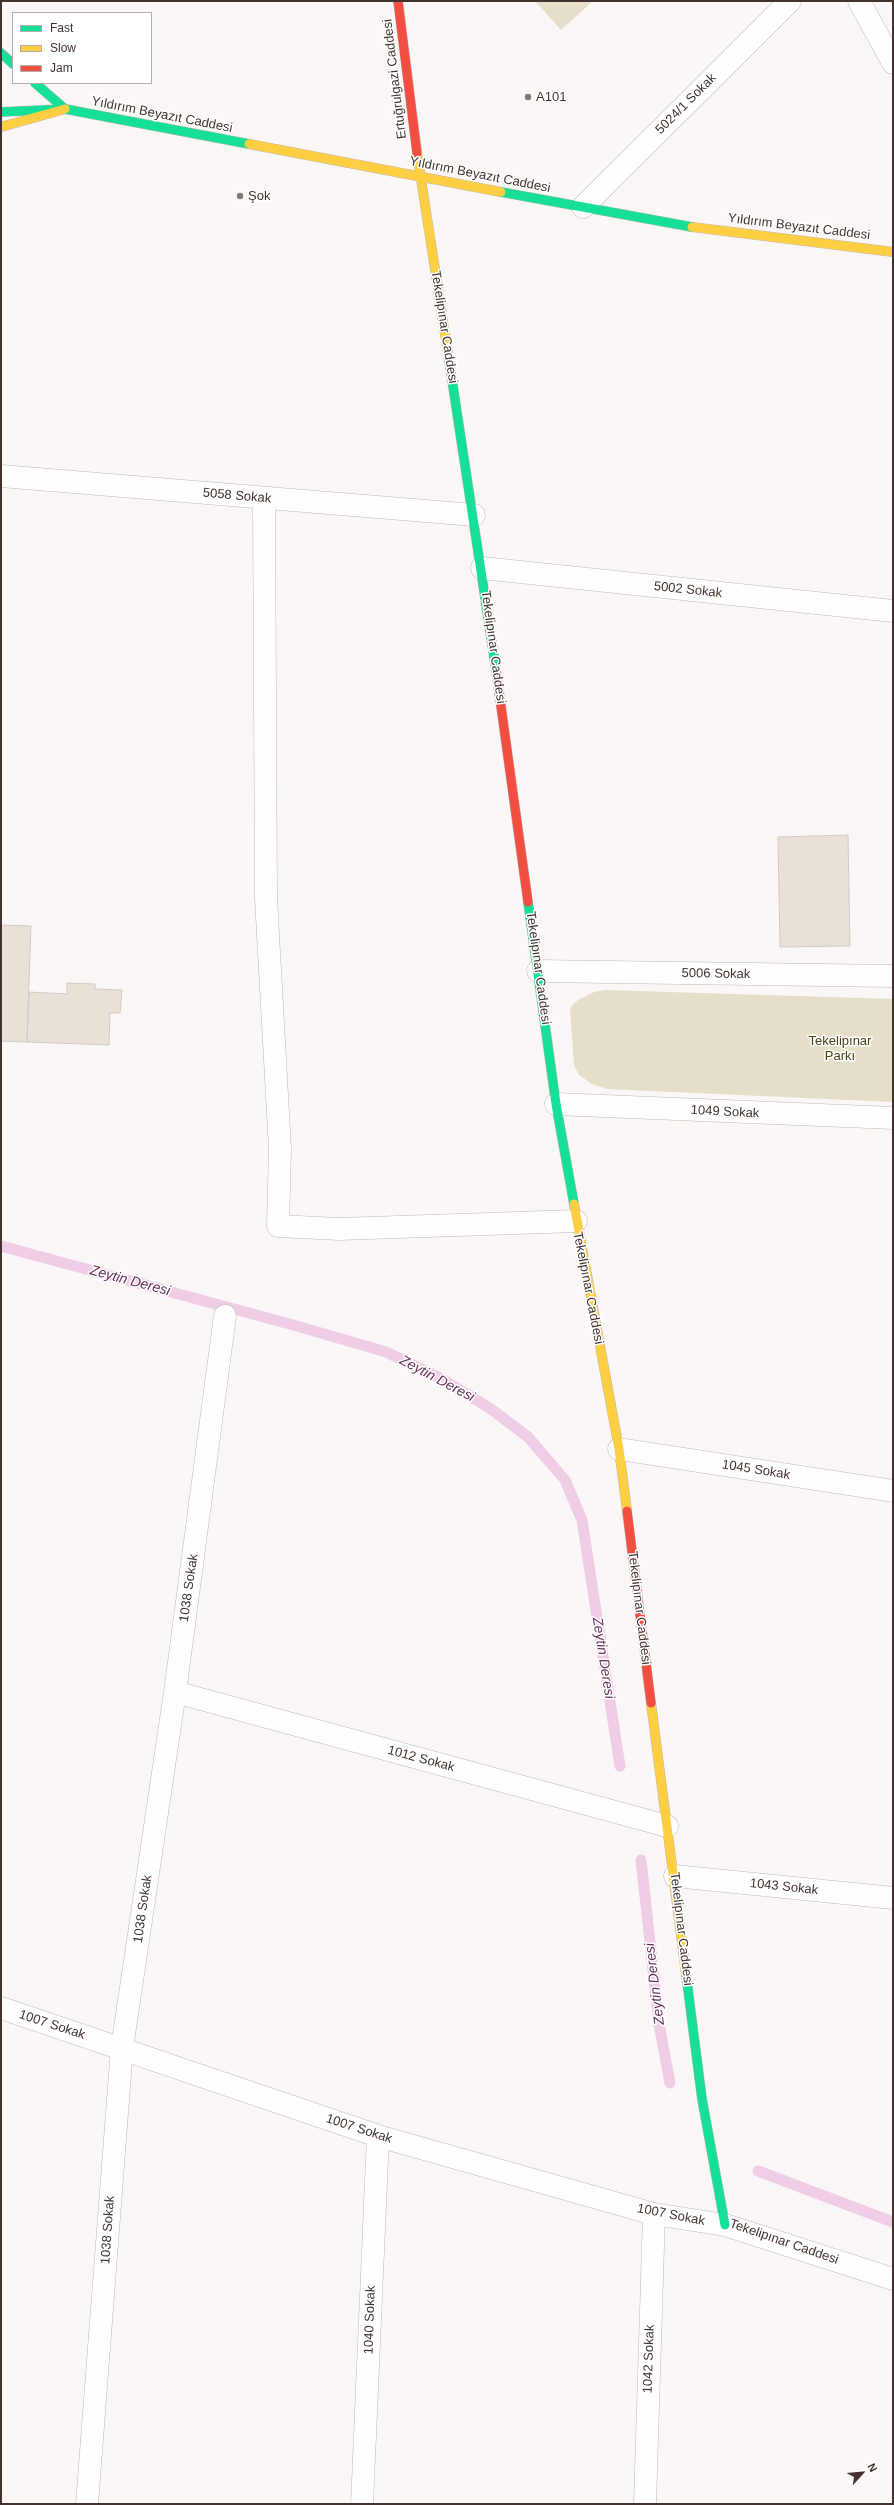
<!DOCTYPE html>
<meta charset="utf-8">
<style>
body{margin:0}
#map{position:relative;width:894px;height:2505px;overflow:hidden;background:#fcf7f7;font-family:Arial,sans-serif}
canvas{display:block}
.frame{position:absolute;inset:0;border:2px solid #42332e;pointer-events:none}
.legend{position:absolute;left:12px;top:12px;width:140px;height:72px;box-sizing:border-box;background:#fff;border:1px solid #b3adab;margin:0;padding:5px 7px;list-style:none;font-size:12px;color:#42332e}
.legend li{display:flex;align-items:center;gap:8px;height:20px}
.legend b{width:20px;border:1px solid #b3adab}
.north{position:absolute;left:842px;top:2453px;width:40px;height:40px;-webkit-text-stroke:3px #fff;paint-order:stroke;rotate:63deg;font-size:11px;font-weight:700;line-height:16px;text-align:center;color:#42332e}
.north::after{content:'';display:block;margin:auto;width:14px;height:18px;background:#42332e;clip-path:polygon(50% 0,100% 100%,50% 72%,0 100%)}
</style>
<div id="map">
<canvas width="894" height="2505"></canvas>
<div class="frame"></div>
<ul class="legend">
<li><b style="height:5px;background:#16e098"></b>Fast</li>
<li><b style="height:5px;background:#ffcf43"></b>Slow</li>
<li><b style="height:5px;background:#f24e42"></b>Jam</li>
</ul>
<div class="north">N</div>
</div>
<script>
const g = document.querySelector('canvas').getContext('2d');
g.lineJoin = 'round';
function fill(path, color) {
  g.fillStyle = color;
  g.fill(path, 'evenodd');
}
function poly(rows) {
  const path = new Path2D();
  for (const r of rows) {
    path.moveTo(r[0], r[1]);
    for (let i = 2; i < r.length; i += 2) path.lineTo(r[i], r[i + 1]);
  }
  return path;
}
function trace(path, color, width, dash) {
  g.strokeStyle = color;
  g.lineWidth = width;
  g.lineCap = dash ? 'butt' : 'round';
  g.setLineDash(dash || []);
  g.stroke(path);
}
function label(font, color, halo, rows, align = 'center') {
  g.font = font + ' Arial,sans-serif';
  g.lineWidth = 3;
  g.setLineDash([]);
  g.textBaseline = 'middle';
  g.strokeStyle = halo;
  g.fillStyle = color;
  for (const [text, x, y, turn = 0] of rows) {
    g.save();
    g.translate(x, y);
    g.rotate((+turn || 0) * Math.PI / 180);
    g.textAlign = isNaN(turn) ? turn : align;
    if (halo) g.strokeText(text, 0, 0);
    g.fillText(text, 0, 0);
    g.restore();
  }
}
fill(poly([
 [535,1,593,1,561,30],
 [605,990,893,999,893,1102,607,1089,592,1084,579,1075,574,1065,570,1008,578,1000,594,992]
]), '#e5dec9');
trace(poly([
 [1,1246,297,1326,386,1352,442,1379,491,1409,528,1437,565,1480,582,1520,620,1766],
 [641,1860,659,2024,670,2083],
 [758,2171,893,2222]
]), '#efcde4', 11);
const building = poly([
 [848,835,850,946,780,947,778,837,848,835],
 [1,925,31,926,27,1042,1,1041,1,925],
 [67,983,95,984,95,989,122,990,120,1013,110,1013,109,1045,27,1042,29,992,67,994,67,983]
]);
fill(building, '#e9e0d8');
trace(building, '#d2cac6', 1);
const street = poly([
 [859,1,893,63],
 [583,207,790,1],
 [1,476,474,515],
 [264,498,266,898,280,1149,278,1226,339,1229,576,1221],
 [482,568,893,611],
 [538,971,893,976],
 [556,1104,893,1118],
 [619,1449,893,1491],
 [175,1692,667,1826],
 [675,1876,893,1898],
 [1,2008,378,2136,654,2214,725,2225,893,2279],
 [87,2504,122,2048,175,1692,225,1316],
 [362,2504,378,2136],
 [645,2504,654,2214]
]);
const fast = poly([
 [1,53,13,64],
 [35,83,65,109],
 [1,112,65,109,249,144],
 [501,192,692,227],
 [449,360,496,670],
 [528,902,556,1104,574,1204],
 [686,1974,702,2099,725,2225]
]);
const slow = poly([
 [1,127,65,109],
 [249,144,501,192],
 [417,153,449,360],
 [692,227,893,252],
 [574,1204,619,1449,627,1511],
 [651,1703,686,1974]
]);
const jam = poly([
 [398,1,417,153],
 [496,670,528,902],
 [627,1511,651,1703]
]);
trace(street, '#c0b7b4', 23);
trace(fast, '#c0b7b4', 10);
trace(slow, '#c0b7b4', 10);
trace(jam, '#c0b7b4', 10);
trace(street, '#fffefe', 22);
trace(fast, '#16e098', 9);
trace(slow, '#ffcf43', 9);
trace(jam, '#f24e42', 9);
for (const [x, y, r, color] of [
 [528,97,4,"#837874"],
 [240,196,4,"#837874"]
]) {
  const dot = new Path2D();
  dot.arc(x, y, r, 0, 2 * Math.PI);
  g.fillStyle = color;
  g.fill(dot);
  trace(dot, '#fff', 1.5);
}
label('13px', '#42332e', '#fff', [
 ["Ertuğrulgazi Caddesi",395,79,-97],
 ["5024/1 Sokak",686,104,-45],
 ["Yıldırım Beyazıt Caddesi",162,115,11],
 ["Yıldırım Beyazıt Caddesi",480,175,11],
 ["Yıldırım Beyazıt Caddesi",799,227,7],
 ["Tekelipınar Caddesi",444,327,81],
 ["5058 Sokak",237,496,5],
 ["5002 Sokak",688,590,6],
 ["Tekelipınar Caddesi",493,647,82],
 ["Tekelipınar Caddesi",538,968,82],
 ["5006 Sokak",716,974,1],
 ["1049 Sokak",725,1112,3],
 ["Tekelipınar Caddesi",588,1288,79],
 ["1045 Sokak",756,1470,9],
 ["1038 Sokak",189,1588,-82],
 ["Tekelipınar Caddesi",639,1608,83],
 ["1012 Sokak",421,1759,15],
 ["1043 Sokak",784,1887,6],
 ["1038 Sokak",143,1909,-82],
 ["Tekelipınar Caddesi",681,1929,83],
 ["1007 Sokak",52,2025,18],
 ["1007 Sokak",359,2129,18],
 ["1007 Sokak",671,2215,11],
 ["1038 Sokak",108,2230,-86],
 ["Tekelipınar Caddesi",784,2242,19],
 ["1040 Sokak",370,2320,-88],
 ["1042 Sokak",649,2359,-88]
]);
label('13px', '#42332e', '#fff', [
 ["A101",536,97],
 ["Şok",248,196]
], 'left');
label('13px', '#484017', '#fff', [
 ["Tekelipınar",840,1041],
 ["Parkı",840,1056]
]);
label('italic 14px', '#662e59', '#fff', [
 ["Zeytin Deresi",130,1281,15],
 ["Zeytin Deresi",437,1379,28],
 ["Zeytin Deresi",603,1658,81],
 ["Zeytin Deresi",655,1984,-97]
]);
</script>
